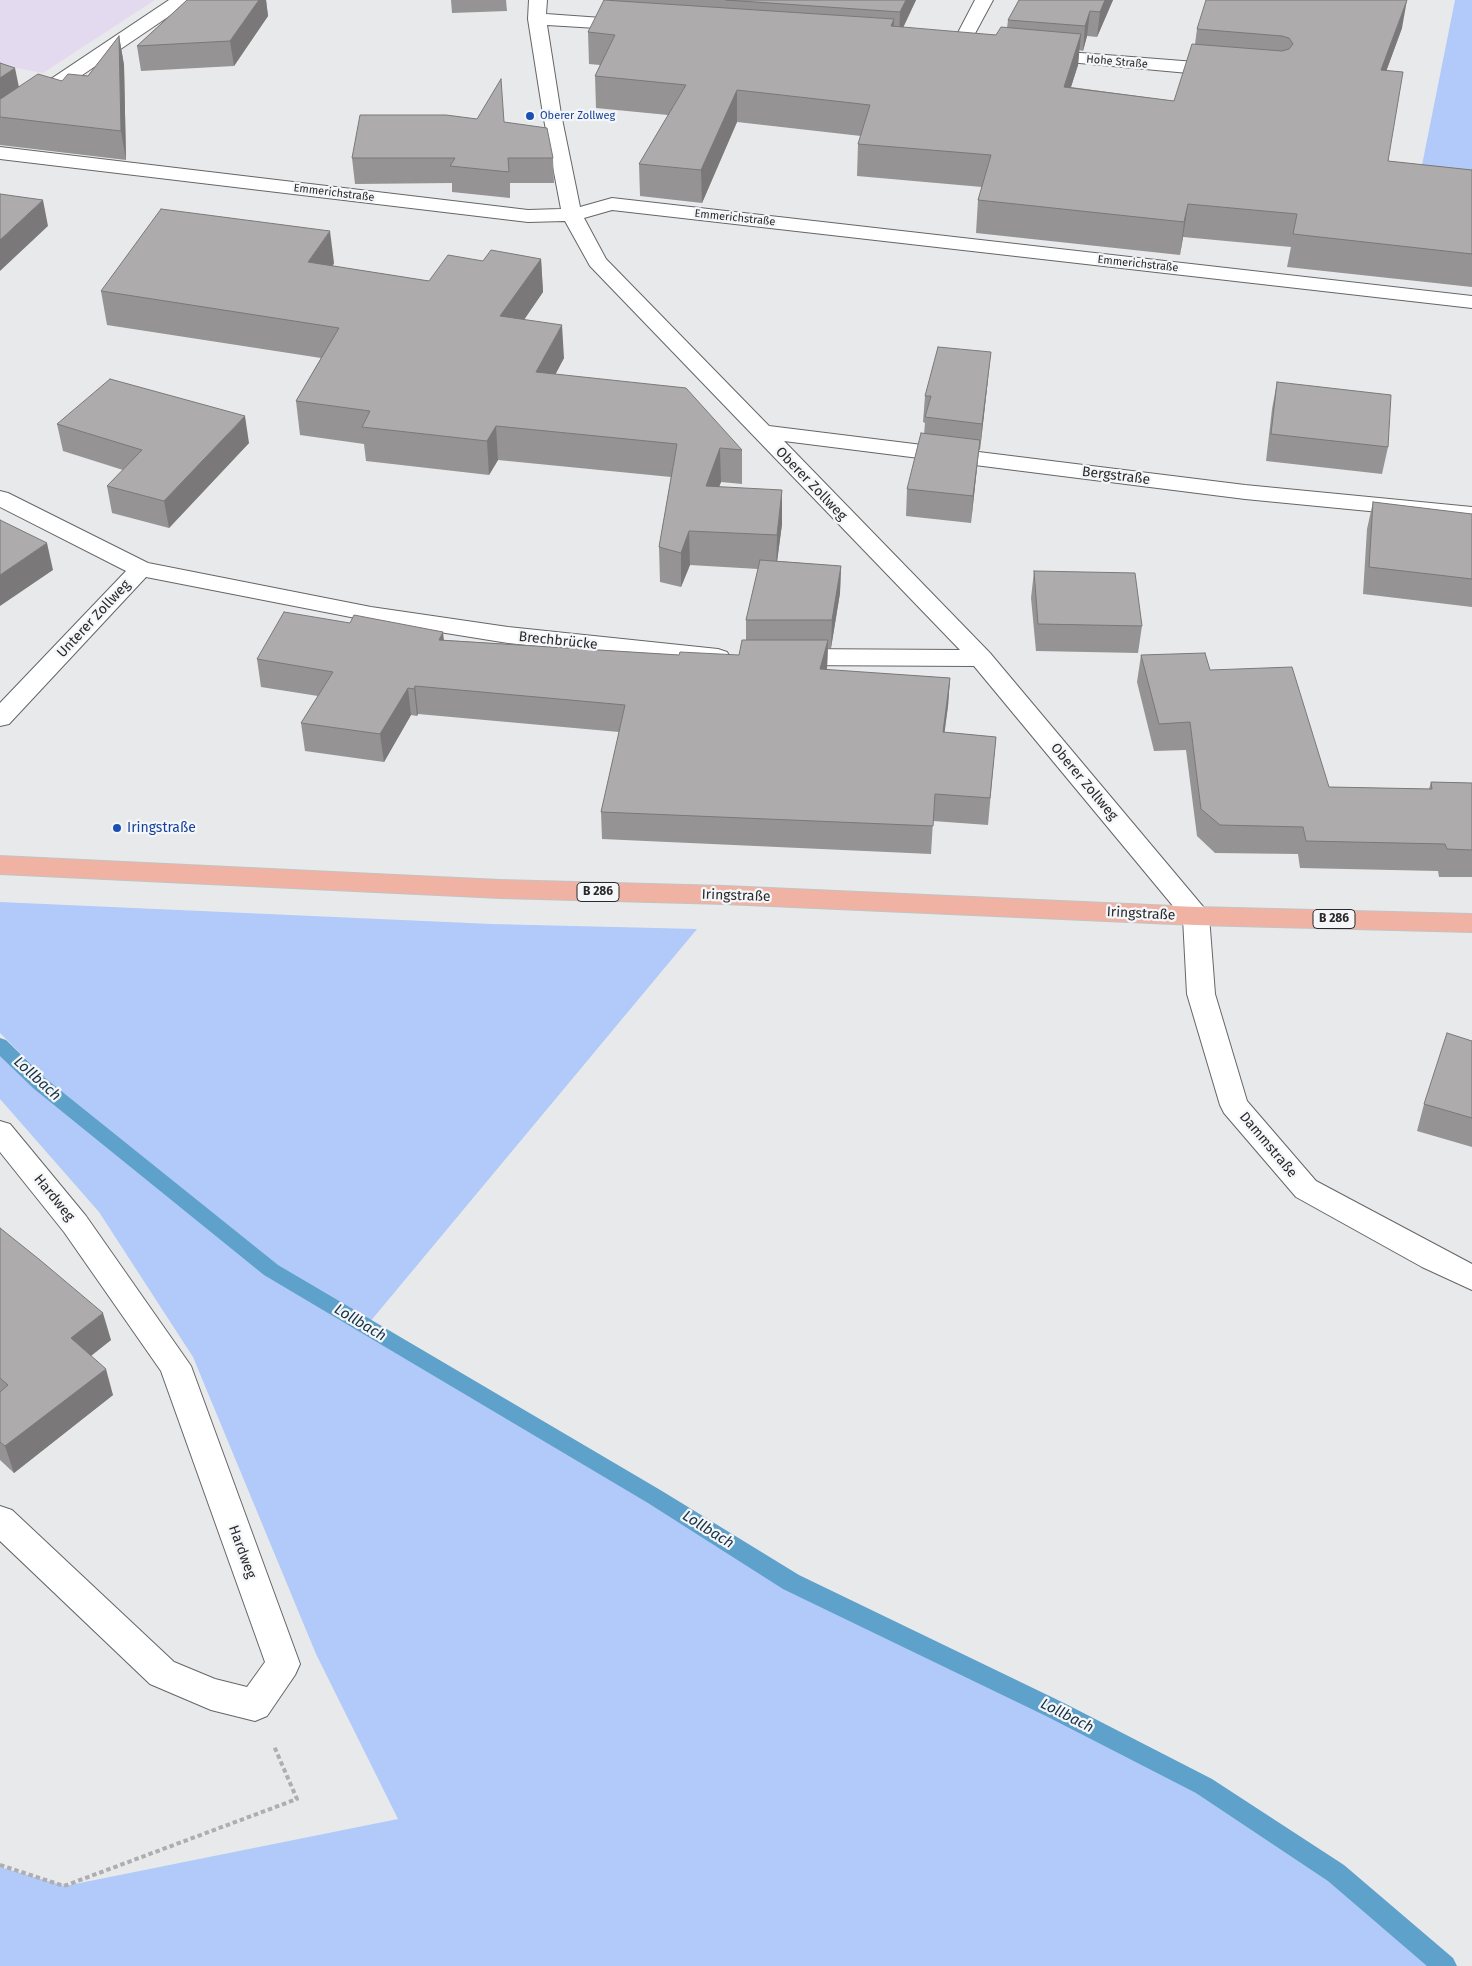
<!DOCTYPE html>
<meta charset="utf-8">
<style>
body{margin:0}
canvas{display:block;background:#e8e9eb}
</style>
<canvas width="1472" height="1966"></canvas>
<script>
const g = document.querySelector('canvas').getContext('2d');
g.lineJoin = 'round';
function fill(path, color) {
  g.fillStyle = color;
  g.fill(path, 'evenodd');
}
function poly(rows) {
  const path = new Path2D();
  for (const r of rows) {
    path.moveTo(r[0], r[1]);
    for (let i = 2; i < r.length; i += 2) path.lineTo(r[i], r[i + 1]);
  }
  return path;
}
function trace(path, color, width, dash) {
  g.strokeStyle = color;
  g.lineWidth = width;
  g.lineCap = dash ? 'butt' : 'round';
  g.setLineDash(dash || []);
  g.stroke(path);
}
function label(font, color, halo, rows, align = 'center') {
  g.font = font + ' "Fira Sans",sans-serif';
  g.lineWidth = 4.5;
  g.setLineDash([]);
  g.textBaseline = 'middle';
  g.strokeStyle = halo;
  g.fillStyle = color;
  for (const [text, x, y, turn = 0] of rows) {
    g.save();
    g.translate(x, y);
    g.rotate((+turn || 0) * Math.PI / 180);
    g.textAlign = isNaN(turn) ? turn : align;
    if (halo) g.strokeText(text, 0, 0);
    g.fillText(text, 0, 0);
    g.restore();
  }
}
fill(poly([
 [0,0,155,0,43,73,0,65]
]), '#e4daef');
fill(poly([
 [1455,0,1472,0,1472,175,1421,170],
 [0,902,491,924,697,929,369,1323,275,1266,239,1238,46,1079,0,1033],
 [0,1045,39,1083,271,1270,655,1497,791,1582,1056,1710,1204,1786,1336,1873,1445,1966,0,1966,0,1867,65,1886,398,1819,316,1654,193,1357,99,1212,0,1099]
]), '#b1caf9');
fill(poly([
 [0,1038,6,1040,45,1078,278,1265,662,1491,799,1575,1064,1703,1212,1779,1344,1865,1453,1958,1457,1966,1427,1966,1328,1881,1196,1793,1048,1717,783,1589,648,1503,264,1275,33,1088,0,1056,0,1038]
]), '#5ea1cb');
const minor = poly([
 [169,0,190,0,187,4,7,126,0,128,0,113,169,0],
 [529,0,547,0,546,14,630,20,636,21,639,25,636,29,630,30,547,25,561,114,580,207,612,198,1472,296,1472,308,612,210,584,218,606,259,769,426,1245,485,1472,507,1472,521,1245,499,784,441,990,653,1205,909,1209,916,1215,994,1247,1101,1316,1181,1472,1264,1472,1290,1422,1267,1296,1197,1224,1113,1220,1105,1187,994,1183,918,974,666,791,665,782,662,779,657,782,652,791,649,960,650,590,266,565,221,528,222,0,159,0,147,528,210,561,209,543,114,528,19,529,0],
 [975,0,993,0,965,52,959,53,953,52,950,48,975,0],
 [1042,50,1221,64,1228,66,1230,70,1228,74,1221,76,1036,59,1033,55,1036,51,1042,50],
 [0,491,8,493,148,563,371,607,508,627,718,649,727,652,730,657,727,662,718,665,508,643,371,621,146,577,9,724,0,726,0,703,126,571,0,507,0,491],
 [0,1121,10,1124,86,1216,191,1366,300,1664,295,1675,267,1716,255,1721,211,1710,150,1684,0,1541,0,1506,12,1510,174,1662,215,1679,247,1687,265,1662,161,1371,64,1232,0,1152,0,1121]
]);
const major = poly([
 [0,856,500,880,725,886,1196,907,1472,914,1472,932,1196,925,725,904,500,898,0,874,0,856]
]);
trace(minor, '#656668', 2);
trace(major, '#c3c3c4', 2);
trace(poly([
 [0,1865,64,1886,297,1799,274,1746]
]), '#aeaeb0', 4, [4.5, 3]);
fill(minor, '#fff');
fill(major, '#efb2a3');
fill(poly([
 [187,0,266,0,268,16,234,66,141,71,137,46],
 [451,0,506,0,507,11,452,13],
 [612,0,916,0,903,28,996,35,1007,28,1008,20,1019,0,1113,0,1097,37,1087,36,1083,51,1079,50,1078,65,1071,87,1174,101,1195,44,1197,29,1402,28,1386,71,1388,161,1472,170,1472,287,1287,267,1291,247,1183,237,1180,255,976,233,978,200,982,187,857,176,858,144,861,136,737,122,702,203,640,196,639,164,668,115,596,108,595,76,600,65,589,64,588,32],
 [119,36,124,65,126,160,0,145,0,63,19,87,62,81,88,76],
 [504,122,553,158,554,183,510,183,510,198,452,192,452,183,355,184,352,158],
 [541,259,543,292,524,320,564,358,555,374,742,450,742,484,721,482,719,486,782,524,777,561,841,566,840,593,831,648,828,648,827,670,950,678,948,706,944,732,996,737,988,825,933,821,931,854,602,839,601,812,619,732,418,714,417,716,411,715,384,762,305,751,301,723,318,696,261,687,257,659,444,640,679,655,739,655,746,640,746,620,758,569,690,565,681,587,660,582,659,547,671,477,498,460,489,475,366,461,364,444,300,435,296,401,321,358,107,325,101,291,334,263,333,266,429,281,483,261],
 [988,379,980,450,979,450,971,523,906,516,907,489,924,434,925,423,923,422,925,396],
 [1277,382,1388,447,1382,474,1266,461,1272,409],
 [57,424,249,443,169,528,112,513,107,486,123,470,63,451],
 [1373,502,1472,514,1472,607,1363,594,1367,529],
 [1034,571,1142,626,1138,653,1036,651,1031,598],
 [1141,655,1210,670,1329,787,1429,789,1431,782,1472,783,1472,877,1439,877,1438,871,1300,868,1298,854,1215,853,1197,836,1186,750,1154,751,1137,682],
 [1472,1041,1472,1147,1417,1131,1424,1104],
 [0,1228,111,1340,91,1356,113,1395,14,1473,0,1460]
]), '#969395');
fill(poly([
 [259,0,266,0,268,16,234,66,230,41],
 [906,0,916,0,899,36,900,12],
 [1105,0,1113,0,1097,37,1100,12],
 [1407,0,1402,28,1375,102,1381,70],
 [1090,11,1087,36,1083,51,1085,26],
 [894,19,893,50,891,26],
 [1081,34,1078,65,1061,118,1064,87],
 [119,36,124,65,126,160,121,131],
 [15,68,21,97,0,111,0,78],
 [737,90,737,122,702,203,701,170],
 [43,200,48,226,0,271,0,240],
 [1188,204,1183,237,1180,255,1184,222],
 [330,231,334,263,312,295,308,262],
 [541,259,543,292,503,350,500,316],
 [562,325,564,358,539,406,536,372],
 [991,352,988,379,980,450,982,424],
 [245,416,249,443,169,528,164,501],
 [496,426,498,460,489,475,487,441],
 [980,440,977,467,971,523,973,496],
 [720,448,721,482,707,520,706,486],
 [782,490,782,524,776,570,777,535],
 [689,531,690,565,681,587,681,553],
 [47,543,53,570,0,606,0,575],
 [841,566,840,593,831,648,832,620],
 [443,632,446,659,439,640],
 [828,640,827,667,820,697,820,669],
 [950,678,948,706,941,760,943,732],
 [415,686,418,714,417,716,414,689],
 [408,688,411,715,384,762,380,734],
 [103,1313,111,1340,79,1365,71,1338],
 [106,1369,113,1395,14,1473,5,1446]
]), '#7a7879');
const building = poly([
 [187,0,259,0,230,41,137,46,187,0],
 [604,0,894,19,891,26,996,35,1001,27,1081,34,1064,87,1174,101,1192,44,1282,51,1289,49,1293,44,1289,38,1282,36,1197,29,1206,0,1407,0,1381,70,1403,72,1388,161,1472,170,1472,254,1293,234,1297,214,1188,204,1184,222,978,200,991,155,858,144,870,105,737,90,701,170,639,164,686,85,595,76,615,35,588,32,604,0],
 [726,0,906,0,900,12,726,0],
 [1019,0,1105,0,1100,12,1090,11,1085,26,1008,20,1019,0],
 [119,36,121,131,0,117,0,99,2,98,38,74,62,81,68,74,88,76,119,36],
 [0,63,15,68,0,78,0,63],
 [501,79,504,122,547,128,553,158,508,158,509,172,450,166,455,158,352,158,360,115,446,115,477,119,501,79],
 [0,194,43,200,0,240,0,194],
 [161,209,330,231,308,262,429,281,448,255,483,261,491,250,541,259,500,316,562,325,536,372,686,388,742,450,720,448,706,486,782,490,777,535,689,531,681,553,659,547,677,444,496,426,487,441,362,427,370,411,296,401,339,328,101,291,161,209],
 [938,347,991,352,982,424,925,417,931,396,925,396,938,347],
 [110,379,245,416,164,501,107,486,142,450,57,424,110,379],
 [1277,382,1391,395,1388,447,1271,434,1277,382],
 [921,433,980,440,973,496,907,489,921,433],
 [1373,502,1472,514,1472,579,1369,567,1373,502],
 [0,520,47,543,0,575,0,520],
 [760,560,841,566,832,620,746,620,760,560],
 [1034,571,1135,573,1142,626,1038,624,1034,571],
 [284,612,350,623,354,615,443,632,439,640,679,655,680,652,739,655,742,640,828,640,820,669,950,678,943,732,996,737,990,798,935,794,933,826,601,812,625,705,415,686,414,689,408,688,380,734,301,723,333,672,257,659,284,612],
 [1205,653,1210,670,1292,667,1329,787,1432,789,1431,782,1472,783,1472,850,1447,849,1445,844,1306,841,1303,827,1220,825,1201,809,1190,722,1159,724,1141,655,1205,653],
 [1447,1033,1472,1041,1472,1118,1424,1104,1447,1033],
 [0,1228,40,1260,103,1313,71,1338,106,1369,5,1446,0,1442,0,1392,8,1385,0,1378,0,1228]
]);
fill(building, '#aeabad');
trace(building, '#7a7879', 1);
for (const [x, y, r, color] of [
 [530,116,5,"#1a4fb4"],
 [117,828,5,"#1a4fb4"]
]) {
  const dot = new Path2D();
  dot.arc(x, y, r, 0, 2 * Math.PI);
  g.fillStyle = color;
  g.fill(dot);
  trace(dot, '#f5f6f9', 2);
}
label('11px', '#2a2a2b', '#f5f6f9', [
 ["Hohe Straße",1117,62,5],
 ["Emmerichstraße",334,193,7],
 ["Emmerichstraße",735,218,6],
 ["Emmerichstraße",1138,264,6]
]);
label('11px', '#164399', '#f5f6f9', [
 ["Oberer Zollweg",540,116]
], 'left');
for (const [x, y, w] of [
 [598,892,42],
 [1334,919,42]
]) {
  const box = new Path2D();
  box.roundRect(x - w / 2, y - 9.5, w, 19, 4);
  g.fillStyle = '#f5f6f9';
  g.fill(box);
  trace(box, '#2a2a2b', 1);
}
label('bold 12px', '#2a2a2b', null, [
 ["B 286",598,892],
 ["B 286",1334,919]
]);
label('14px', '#2a2a2b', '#f5f6f9', [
 ["Bergstraße",1116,476,7],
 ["Oberer Zollweg",811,484,46],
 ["Unterer Zollweg",94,619,-47],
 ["Brechbrücke",558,641,6],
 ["Oberer Zollweg",1084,782,50],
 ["Iringstraße",736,896,2],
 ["Iringstraße",1141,914,3],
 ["Dammstraße",1268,1145,50],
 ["Hardweg",54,1198,51],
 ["Hardweg",242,1552,70]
]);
label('14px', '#164399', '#f5f6f9', [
 ["Iringstraße",127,828]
], 'left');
label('italic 15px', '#143345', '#f5f6f9', [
 ["Lollbach",37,1079,42],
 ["Lollbach",360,1323,31],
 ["Lollbach",708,1530,32],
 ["Lollbach",1067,1716,27]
]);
</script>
